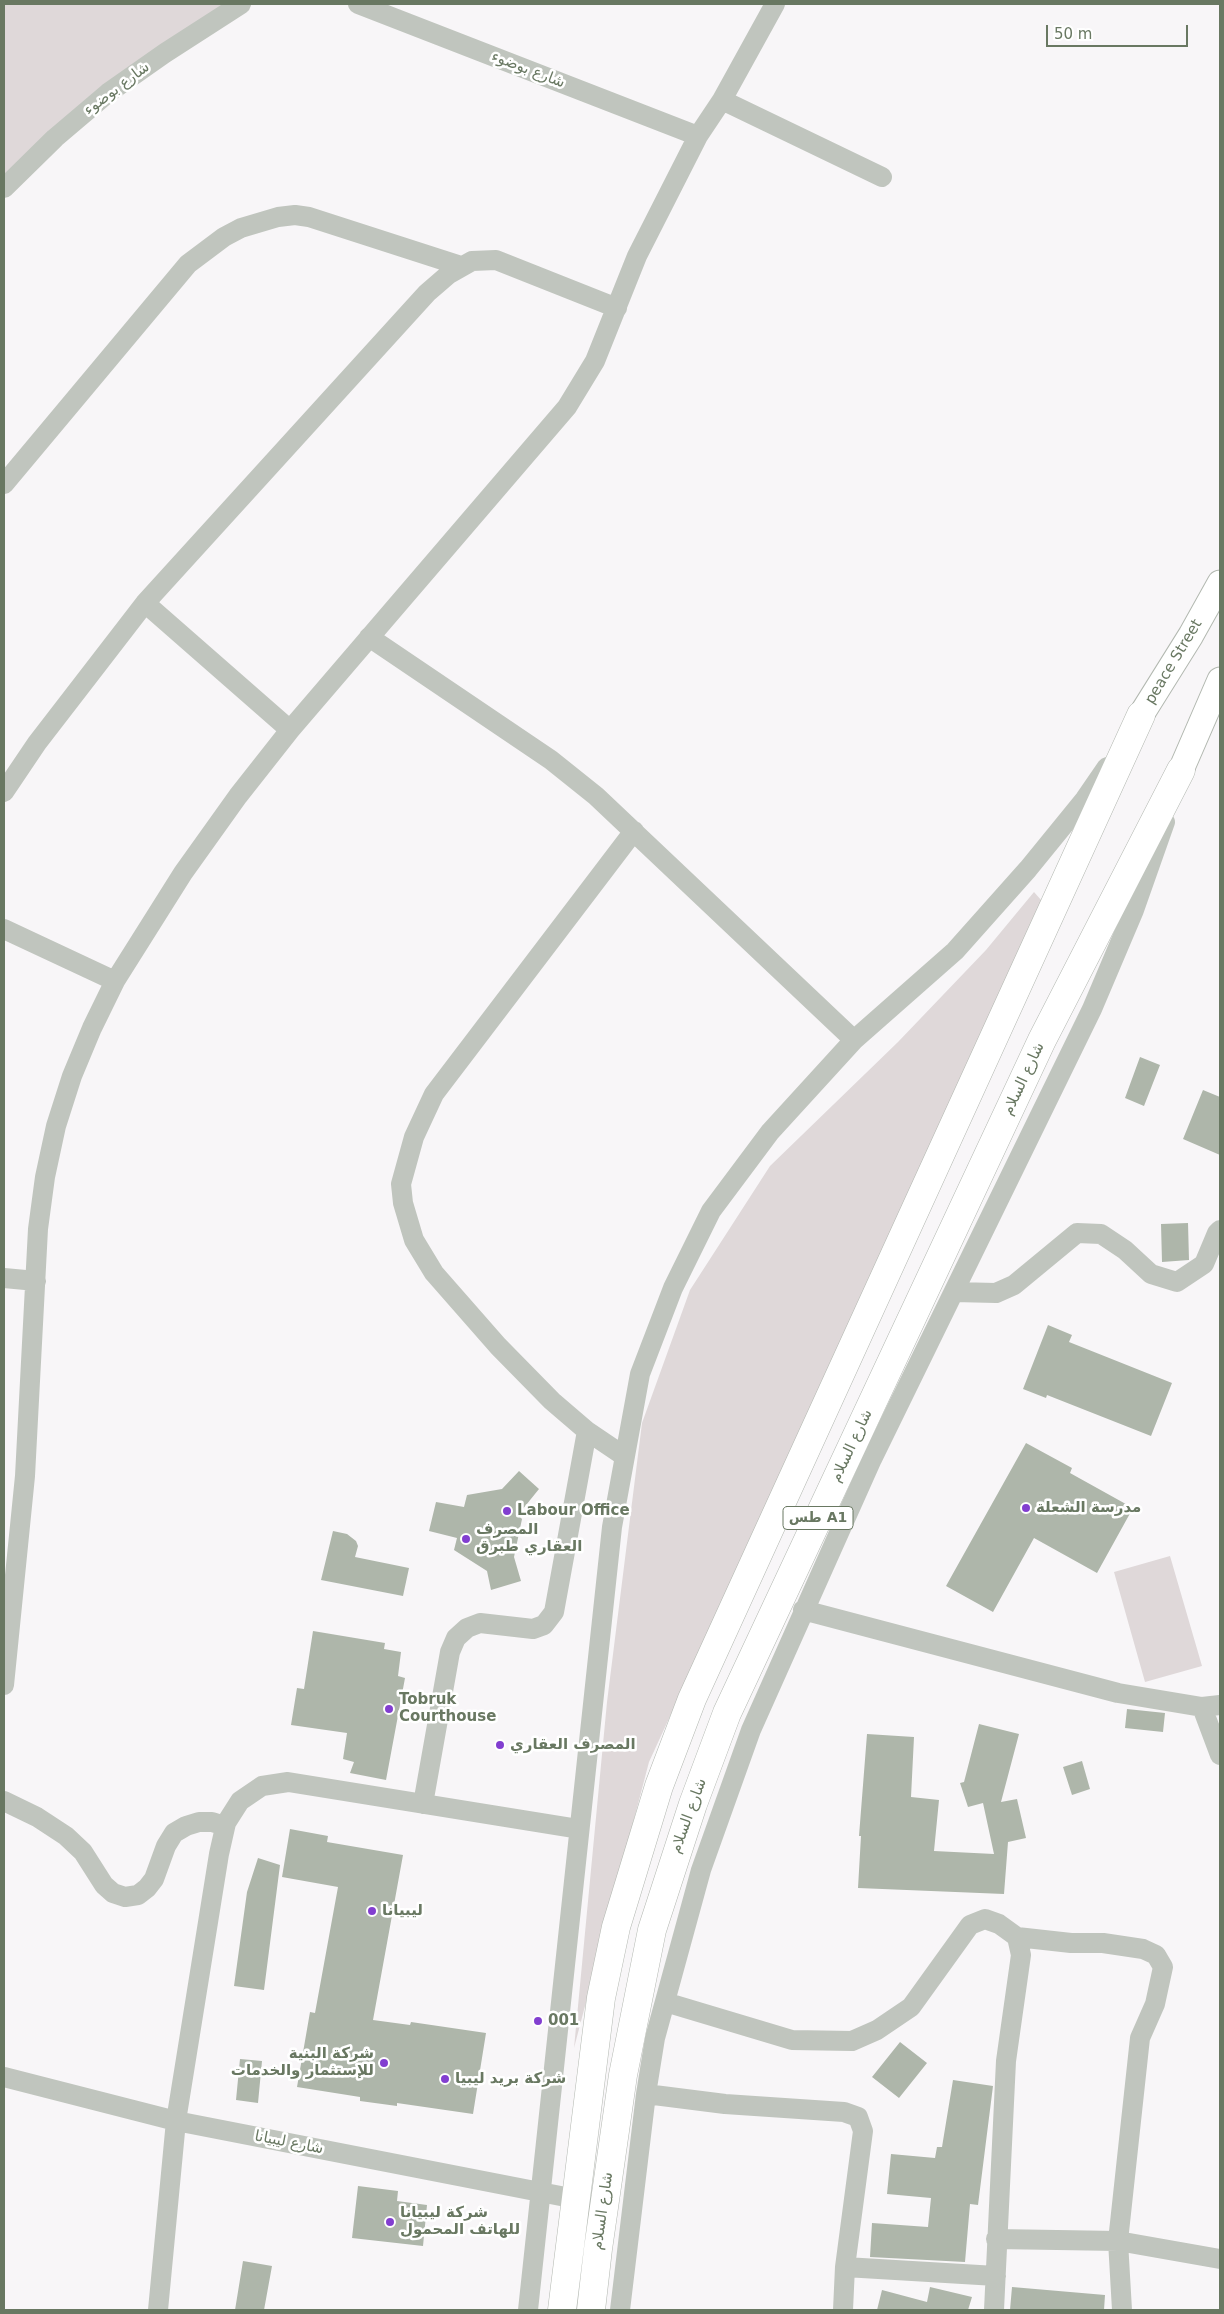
<!DOCTYPE html>
<meta charset="utf-8">
<style>
body{margin:0}
#map{position:relative;width:1224px;height:2314px;overflow:hidden;background:#f8f6f8;font-family:"DejaVu Sans",sans-serif}
canvas{display:block}
.frame{position:absolute;inset:0;border:5px solid #697862;pointer-events:none}
.scale{position:absolute;left:1046px;top:25px;width:142px;height:22px;box-sizing:border-box;border:2px solid #697862;border-top:0;padding-left:6px;font-size:15px;line-height:18px;white-space:nowrap;color:#697862;-webkit-text-stroke:4px #fff;paint-order:stroke}
</style>
<div id="map">
<canvas width="1224" height="2314"></canvas>
<div class="frame"></div>
<div class="scale">50 m</div>
</div>
<script>
const g = document.querySelector('canvas').getContext('2d');
g.lineJoin = 'round';
function fill(path, color) {
  g.fillStyle = color;
  g.fill(path, 'evenodd');
}
function poly(rows) {
  const path = new Path2D();
  for (const r of rows) {
    path.moveTo(r[0], r[1]);
    for (let i = 2; i < r.length; i += 2) path.lineTo(r[i], r[i + 1]);
  }
  return path;
}
function trace(path, color, width, dash) {
  g.strokeStyle = color;
  g.lineWidth = width;
  g.lineCap = dash ? 'butt' : 'round';
  g.setLineDash(dash || []);
  g.stroke(path);
}
function label(font, color, halo, rows, align = 'center') {
  g.font = font + ' "DejaVu Sans",Cairo,sans-serif';
  g.lineWidth = 5;
  g.setLineDash([]);
  g.textBaseline = 'middle';
  g.strokeStyle = halo;
  g.fillStyle = color;
  for (const [text, x, y, turn = 0] of rows) {
    g.save();
    g.translate(x, y);
    g.rotate((+turn || 0) * Math.PI / 180);
    g.textAlign = isNaN(turn) ? turn : align;
    if (halo) g.strokeText(text, 0, 0);
    g.fillText(text, 0, 0);
    g.restore();
  }
}
fill(poly([
 [4,4,221,4,231,15,110,92,4,188],
 [1034,892,1049,909,819,1392,649,1762,574,2048,607,1702,642,1423,690,1290,770,1166,898,1042,986,950],
 [1170,1556,1202,1666,1145,1682,1114,1572]
]), '#dfd8d9');
fill(poly([
 [1140,1057,1160,1065,1144,1106,1125,1098],
 [1203,1090,1220,1097,1220,1155,1183,1139],
 [1188,1223,1189,1260,1162,1262,1161,1224],
 [1048,1325,1072,1335,1069,1342,1172,1383,1151,1436,1047,1395,1046,1398,1023,1389],
 [1026,1443,1072,1468,1070,1473,1133,1508,1097,1573,1034,1538,993,1612,946,1586],
 [519,1471,539,1489,518,1515,522,1519,514,1557,521,1581,491,1590,487,1571,454,1550,457,1538,429,1531,436,1502,464,1507,467,1495,502,1489],
 [333,1531,347,1534,356,1541,358,1546,355,1557,409,1568,403,1596,321,1580],
 [313,1631,385,1643,384,1649,401,1652,398,1676,405,1678,386,1780,350,1773,354,1762,343,1759,347,1733,291,1725,297,1688,304,1689],
 [1127,1709,1165,1713,1163,1732,1125,1728],
 [979,1724,1019,1734,1001,1802,1017,1799,1026,1838,1008,1842,1004,1894,858,1888,861,1836,859,1836,867,1734,914,1737,911,1797,939,1800,934,1851,994,1854,983,1803,968,1807,960,1783,964,1782],
 [1082,1761,1090,1789,1072,1795,1063,1767],
 [290,1829,328,1836,327,1842,403,1855,373,2020,410,2025,411,2022,486,2033,473,2114,397,2103,397,2106,360,2101,360,2097,297,2087,310,2012,315,2013,338,1887,282,1877],
 [258,1858,280,1865,264,1990,234,1986,247,1892],
 [900,2042,927,2063,899,2098,872,2077],
 [240,2059,262,2061,258,2103,236,2100],
 [953,2080,993,2086,978,2205,970,2204,965,2262,870,2257,872,2223,928,2227,931,2198,887,2194,891,2154,935,2158,937,2147,942,2147],
 [358,2186,398,2191,397,2201,427,2205,423,2246,352,2238],
 [243,2261,272,2266,264,2310,235,2310],
 [930,2287,972,2297,968,2310,877,2310,882,2290,927,2302],
 [1012,2287,1105,2295,1104,2310,1010,2310]
]), '#aeb6aa');
const major = poly([
 [1141,715,1191,635,1220,583],
 [1181,770,1220,680]
]);
const highway = poly([
 [562,2310,601,1998,616,1927,659,1786,692,1699,1141,715],
 [591,2310,598,2249,623,2075,652,1930,693,1804,727,1713,1042,1040,1181,770]
]);
trace(major, '#b2b8b0', 27);
trace(highway, '#b2b7b0', 29);
trace(poly([
 [358,4,698,136],
 [722,100,882,177],
 [4,188,55,138,108,93,165,53,241,4],
 [4,484,188,264,224,237,241,228,278,217,295,215,309,217,461,266],
 [145,603,290,730],
 [369,637,551,760,596,796,854,1040],
 [4,792,37,743,145,603,427,293,449,274,472,261,496,260,617,308],
 [4,929,115,981],
 [4,1278,36,1281],
 [954,1292,996,1293,1014,1285,1077,1233,1101,1234,1125,1250,1151,1274,1177,1282,1204,1264,1217,1233,1220,1230],
 [624,1456,587,1431,552,1401,498,1346,434,1273,414,1240,403,1203,401,1184,414,1137,434,1094,634,831],
 [803,1610,1118,1693,1202,1707,1220,1705],
 [4,1685,25,1476,38,1229,45,1177,56,1126,72,1076,92,1028,115,981,183,873,238,796,290,730,567,407,595,361,637,256,698,136,722,100,775,4],
 [1202,1707,1220,1755],
 [4,1801,37,1817,66,1836,83,1852,104,1885,113,1893,125,1897,138,1895,147,1888,154,1879,166,1846,174,1833,186,1826,199,1822,212,1822,225,1826],
 [423,1804,450,1652,456,1638,467,1628,480,1623,533,1629,544,1625,554,1612,587,1431],
 [1017,1937,1071,1943,1103,1943,1143,1949,1156,1955,1163,1967,1155,2004,1140,2038,1118,2241,1122,2310],
 [665,2002,792,2040,852,2041,877,2030,911,2007,970,1925,985,1919,999,1924,1017,1937,1021,1955,1006,2061,994,2310],
 [4,2077,176,2121,576,2199],
 [646,2094,725,2104,844,2112,858,2117,863,2131,845,2267,843,2310],
 [996,2239,1118,2241,1220,2259],
 [845,2267,996,2276],
 [158,2310,176,2121,219,1854,226,1823,240,1801,262,1786,288,1782,579,1829],
 [528,2310,612,1527,640,1374,673,1288,711,1211,770,1132,854,1040,955,951,1028,869,1085,799,1107,767],
 [620,2310,646,2094,655,2038,701,1870,751,1730,872,1459,1092,1009,1134,910,1165,822]
]), '#c0c5be', 20);
trace(major, '#fff', 25);
trace(highway, '#fff', 28);
for (const [x, y, r, color] of [
 [1026,1508,5,"#823ed0"],
 [507,1511,5,"#823ed0"],
 [466,1539,5,"#823ed0"],
 [389,1709,5,"#823ed0"],
 [500,1745,5,"#823ed0"],
 [372,1911,5,"#823ed0"],
 [538,2021,5,"#823ed0"],
 [384,2063,5,"#823ed0"],
 [445,2079,5,"#823ed0"],
 [390,2222,5,"#823ed0"]
]) {
  const dot = new Path2D();
  dot.arc(x, y, r, 0, 2 * Math.PI);
  g.fillStyle = color;
  g.fill(dot);
  trace(dot, '#fff', 2);
}
for (const [x, y, w] of [
 [818,1518,70]
]) {
  const box = new Path2D();
  box.roundRect(x - w / 2, y - 11.5, w, 23, 4);
  g.fillStyle = '#fff';
  g.fill(box);
  trace(box, '#697862', 1);
}
label('bold 14px', '#697862', null, [
 ["طس A1",818,1518]
]);
label('15px', '#697862', '#fff', [
 ["شارع بوضوء",528,70,21],
 ["شارع بوضوء",117,89,-37],
 ["peace Street",1174,662,-59],
 ["شارع السلام",1024,1079,-65],
 ["شارع السلام",852,1446,-65],
 ["شارع السلام",689,1816,-70],
 ["شارع ليبيانا",289,2143,11],
 ["شارع السلام",603,2211,-82]
]);
label('bold 15px', '#697862', '#fff', [
 ["مدرسة الشعلة",1036,1508],
 ["Labour Office",517,1511],
 ["المصرف",476,1530],
 ["العقاري طبرق",476,1547],
 ["Tobruk",399,1700],
 ["Courthouse",399,1717],
 ["المصرف العقاري",510,1745],
 ["ليبيانا",382,1911],
 ["001",548,2021],
 ["شركة البنية",374,2054,"right"],
 ["للإستثمار والخدمات",374,2071,"right"],
 ["شركة بريد ليبيا",455,2079],
 ["شركة ليبيانا",400,2213],
 ["للهاتف المحمول",400,2230]
], 'left');
</script>
